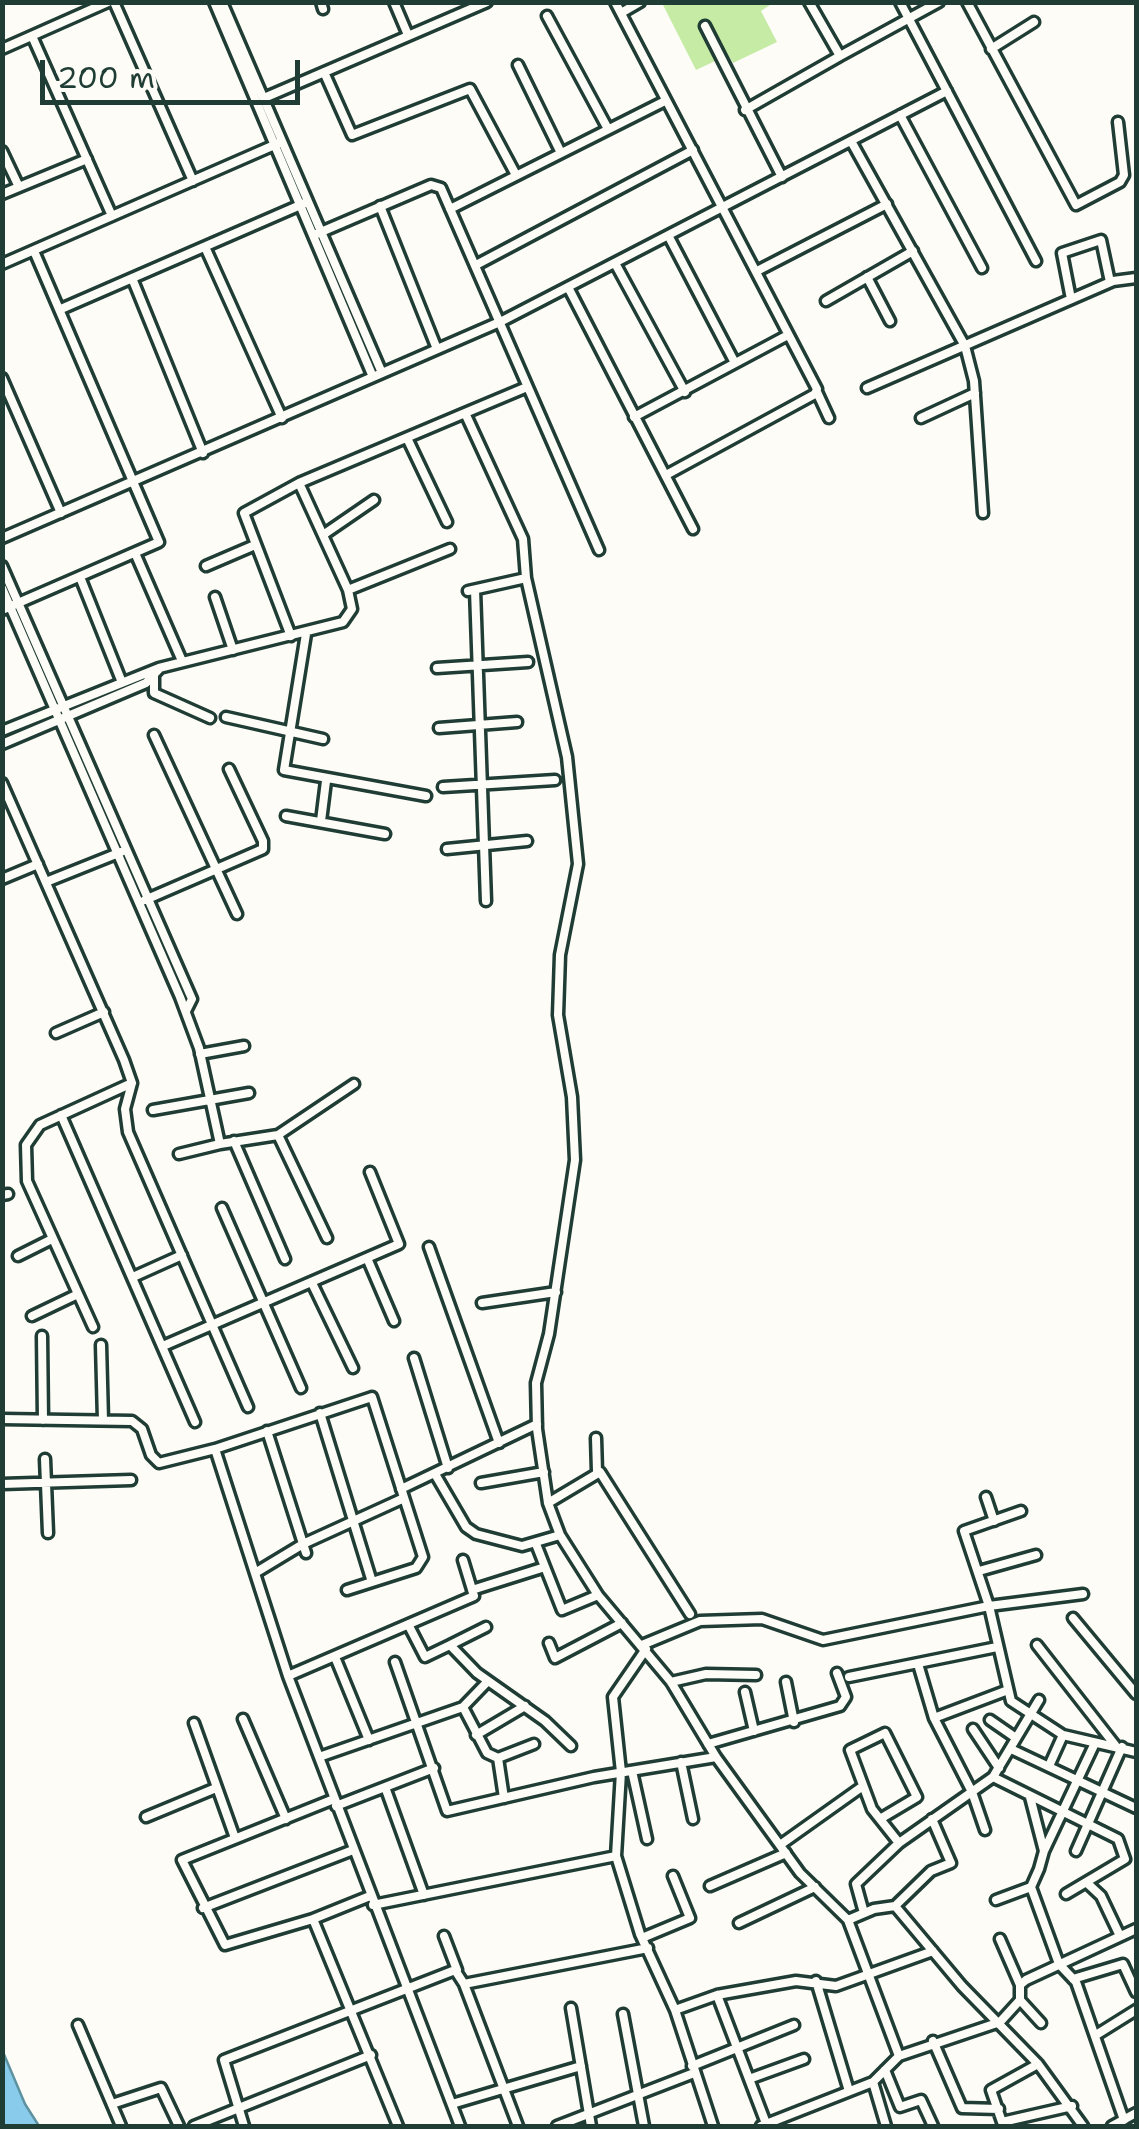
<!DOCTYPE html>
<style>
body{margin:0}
#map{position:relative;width:1139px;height:2129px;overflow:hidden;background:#fdfcf7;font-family:"Shantell Sans",sans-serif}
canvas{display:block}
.frame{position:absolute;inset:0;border:5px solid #1f3d34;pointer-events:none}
.scale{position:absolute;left:40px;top:60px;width:260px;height:45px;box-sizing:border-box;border:5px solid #1f3d34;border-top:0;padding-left:12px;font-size:30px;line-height:35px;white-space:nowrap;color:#1f3d34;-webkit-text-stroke:8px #fdfcf7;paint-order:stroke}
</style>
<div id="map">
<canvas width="1139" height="2129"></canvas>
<div class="frame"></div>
<div class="scale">200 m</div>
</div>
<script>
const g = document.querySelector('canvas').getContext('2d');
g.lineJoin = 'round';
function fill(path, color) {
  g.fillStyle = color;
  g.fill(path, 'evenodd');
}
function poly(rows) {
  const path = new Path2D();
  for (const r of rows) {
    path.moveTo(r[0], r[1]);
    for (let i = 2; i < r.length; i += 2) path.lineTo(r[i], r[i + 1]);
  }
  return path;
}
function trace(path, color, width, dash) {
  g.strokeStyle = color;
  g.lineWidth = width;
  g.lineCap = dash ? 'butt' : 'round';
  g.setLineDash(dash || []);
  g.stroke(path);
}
fill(poly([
 [662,3,773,3,761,11,777,42,733,63,728,55,696,70]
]), '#c6eba5');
const water = poly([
 [3,2052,25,2104,39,2126,3,2126,3,2052]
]);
fill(water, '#89cbea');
trace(water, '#5f92a1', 2.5);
const minor = poly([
 [114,2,193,181],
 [214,2,373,377],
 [222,2,382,373],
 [321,2,323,9],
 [394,2,408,35],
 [615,2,817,389,815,394,666,475],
 [900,2,1036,261],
 [967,2,1076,205,1120,182,1124,175,1118,122],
 [621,13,640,2],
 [547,16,608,129],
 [705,26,782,177],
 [32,36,112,216],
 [2,49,108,2],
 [991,49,1034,22],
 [840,56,939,2],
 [518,65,561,153],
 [324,72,352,135,470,89,516,175],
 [264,98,487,2],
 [745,110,840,56,809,2],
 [900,115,982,268],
 [851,141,965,346,974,381,983,513],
 [2,151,19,187],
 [2,194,87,159],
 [380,206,437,349],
 [450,209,665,101],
 [314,235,431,185,441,188,599,550],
 [669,237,735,363],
 [205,247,282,418],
 [2,264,279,143],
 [476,265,693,150],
 [616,265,685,392],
 [757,271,887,204],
 [867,277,890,321],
 [132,278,203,453],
 [569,289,693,529],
 [1071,299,1062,253,1101,240,1110,282],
 [826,301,913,251],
 [61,309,305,203],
 [2,378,61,513],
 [867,388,1113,281,1136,278],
 [817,392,829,418],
 [634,417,788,335],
 [921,418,975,393],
 [407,438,447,522],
 [299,483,348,590,450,549],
 [323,535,374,500],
 [2,538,502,321,947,91],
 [135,553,182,661],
 [2,566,192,999,186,1011],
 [206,566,255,545],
 [80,577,121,680],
 [526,578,523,539,465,413,527,387],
 [2,588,180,997,199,1048,220,1144,278,1135,354,1084],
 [475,590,486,901],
 [468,591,526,578,567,757,578,864,560,955,558,1015,572,1097,575,1160,549,1334,536,1383,537,1429,548,1503,560,1535,598,1595,671,1682,716,1757,800,1873,848,1920],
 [215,597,233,650],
 [2,610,159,542,34,251],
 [306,634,284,770,426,796],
 [291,636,244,513,299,483,465,413],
 [437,668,528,662],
 [154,676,154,693,210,718],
 [226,717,323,739],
 [439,728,517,722],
 [2,731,159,668,343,622,352,609,348,590],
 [154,735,237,914],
 [2,744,146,683,159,669],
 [2,783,124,1060,132,1083,125,1109,128,1132,248,1407],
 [443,787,555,780],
 [286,816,385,834],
 [321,821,326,781],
 [447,849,527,841],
 [2,879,38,864],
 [46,882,121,852],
 [145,900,263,849,263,841,229,769],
 [56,1033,104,1012],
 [200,1054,244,1046],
 [153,1110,249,1093],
 [61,1115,195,1422],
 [278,1135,327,1238],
 [234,1141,285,1259],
 [179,1154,220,1144],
 [2,1195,8,1194],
 [222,1208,301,1388],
 [429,1247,499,1443],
 [18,1256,52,1239],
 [367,1258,394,1321],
 [133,1277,182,1255],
 [312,1283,353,1368],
 [482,1303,556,1292],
 [32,1316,78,1294],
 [93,1327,27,1181,26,1145,40,1125,132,1083],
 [42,1336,43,1420],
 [101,1345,103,1420],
 [163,1346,399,1244,370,1172],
 [414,1358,448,1468],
 [320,1413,372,1582],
 [2,1419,132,1421,142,1429,151,1455,159,1463,215,1449],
 [267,1431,306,1553],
 [596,1438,597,1471],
 [45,1459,48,1533],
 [435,1474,466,1527,476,1534,522,1546,560,1535],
 [481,1483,544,1472],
 [2,1484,131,1480],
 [401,1489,537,1424],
 [986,1497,994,1521],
 [548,1503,600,1472,690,1614],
 [1021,1511,964,1531,989,1606,1011,1701,1063,1735,1136,1752],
 [536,1544,562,1610,598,1595],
 [979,1571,1036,1555],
 [255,1573,303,1544,404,1498],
 [347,1590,416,1568,423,1557,372,1397,215,1449,288,1676,460,2126],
 [472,1590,545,1567],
 [1073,1618,1136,1694],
 [409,1626,425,1657,450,1645,477,1673,545,1721,571,1746],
 [549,1643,555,1658,622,1623],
 [450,1645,486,1627],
 [642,1645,700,1621,762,1619,823,1640,989,1606,1083,1594],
 [1037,1645,1115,1745],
 [646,1649,613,1697,621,1772,616,1856,640,1934,675,2010,713,2126],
 [335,1657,369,1740],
 [395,1662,447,1811,594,1777,716,1757],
 [918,1664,934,1718,972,1792,985,1830],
 [288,1676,474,1596,463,1560],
 [849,1677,997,1647],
 [671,1682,706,1674,756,1675],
 [786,1682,794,1722],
 [745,1692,754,1731],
 [463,1707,487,1753,498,1758,534,1744],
 [934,1718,1008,1690],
 [243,1719,286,1819],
 [990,1720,1016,1738],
 [194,1723,235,1838],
 [973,1729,999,1768],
 [476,1735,525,1706],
 [708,1744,840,1706,846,1697,837,1673],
 [1011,1749,1136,1808],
 [319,1757,463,1707,488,1681],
 [498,1758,504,1798],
 [681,1762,693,1819],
 [1049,1766,1063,1735],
 [632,1771,647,1839],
 [993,1777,1118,1839,1125,1859,1066,1894],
 [385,1787,424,1895],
 [334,1799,182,1860,225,1945,313,1919,370,1896],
 [336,1806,434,1768],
 [146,1817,216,1788],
 [880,1819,917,1797,885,1733,850,1750,872,1809,899,1843],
 [780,1845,863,1786],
 [1044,1851,1095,1743],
 [1076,1851,1122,1747],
 [1086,1882,1101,1896,1120,1936],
 [710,1886,786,1853],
 [1031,1887,1059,1964,1076,1982,1124,2120],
 [996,1900,1031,1887,1039,1869,1044,1851,1030,1797],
 [373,1905,616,1856],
 [895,1906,931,1871,951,1863,932,1819],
 [203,1908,353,1850],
 [864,1913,856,1884,899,1843,993,1777,1039,1700],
 [313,1919,398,2126],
 [739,1923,815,1887],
 [444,1936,457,1970],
 [642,1938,690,1918,673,1876],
 [1000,1939,1020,1985],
 [1073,1979,1123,1964,1136,1992],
 [816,1981,849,2091],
 [464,1984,518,2126],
 [717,1995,767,2126],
 [1020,2000,1041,2023],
 [571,2008,591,2126],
 [675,2010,717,1995,796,1981,836,1986,933,1951],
 [623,2014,644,2126],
 [78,2025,121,2126],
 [1096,2035,1136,2010],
 [933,2041,962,2108,999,2109],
 [899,2056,848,1920,874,1909,895,1906,962,1986,1038,2064,1083,2126],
 [1038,2064,991,2090,1002,2122,1072,2106],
 [692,2066,794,2025],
 [885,2070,900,2107,921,2100,933,2126],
 [749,2079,804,2059],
 [873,2082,886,2126],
 [112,2104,161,2088,179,2126],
 [452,2104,581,2066],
 [194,2126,371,2055],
 [244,2126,224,2060,455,1970,464,1984,648,1948],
 [557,2126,694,2073],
 [761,2126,873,2082,899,2056,1000,2022,1020,2000,1020,1985,1026,1980,1136,1929],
 [1112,2126,1136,2113]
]);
trace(minor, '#1f3d34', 15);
trace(minor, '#fdfcf7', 8);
</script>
